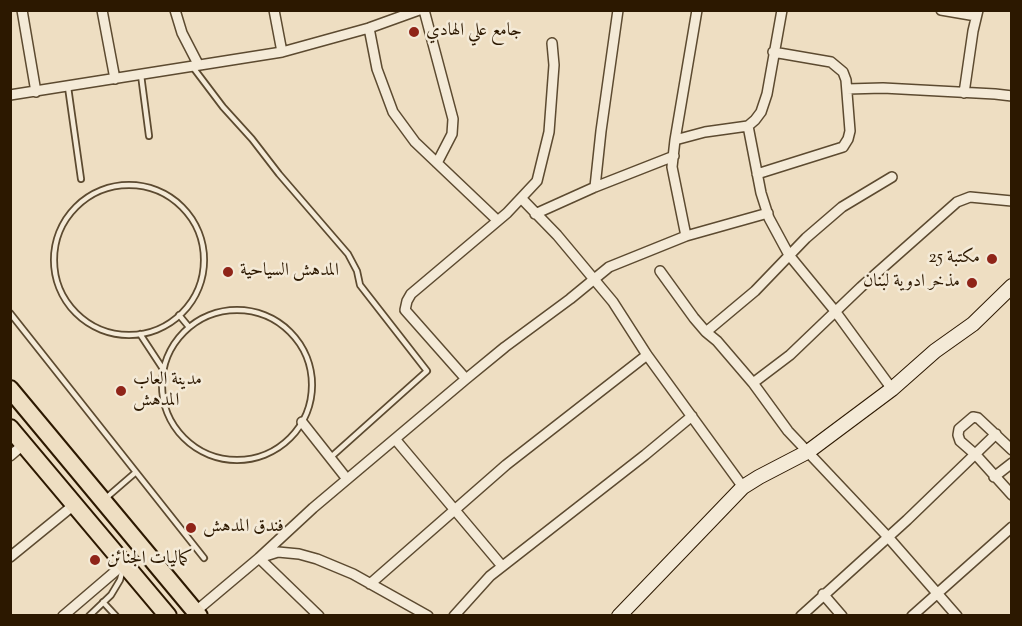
<!DOCTYPE html>
<meta charset="utf-8">
<style>
body{margin:0}
#map{position:relative;width:1022px;height:626px;overflow:hidden;background:#eedec2;font-family:"Sorts Mill Goudy",serif}
canvas{display:block}
.frame{position:absolute;inset:0;border:12px solid #2c1800;pointer-events:none}
</style>
<div id="map">
<canvas width="1022" height="626"></canvas>
<div class="frame"></div>
</div>
<script>
const g = document.querySelector('canvas').getContext('2d');
g.lineJoin = 'round';
function poly(rows) {
  const path = new Path2D();
  for (const r of rows) {
    if (r.length === 3) {
      path.moveTo(r[0] + r[2], r[1]);
      path.arc(r[0], r[1], r[2], 0, 2 * Math.PI);
      continue;
    }
    path.moveTo(r[0], r[1]);
    for (let i = 2; i < r.length; i += 2) path.lineTo(r[i], r[i + 1]);
  }
  return path;
}
function trace(path, color, width, dash) {
  g.strokeStyle = color;
  g.lineWidth = width;
  g.lineCap = dash ? 'butt' : 'round';
  g.setLineDash(dash || []);
  g.stroke(path);
}
function label(font, color, halo, rows, align = 'center') {
  g.font = font + ' "Sorts Mill Goudy",Amiri,serif';
  g.lineWidth = 5;
  g.setLineDash([]);
  g.textBaseline = 'middle';
  g.strokeStyle = halo;
  g.fillStyle = color;
  for (const [text, x, y, turn = 0] of rows) {
    g.save();
    g.translate(x, y);
    g.rotate((+turn || 0) * Math.PI / 180);
    g.textAlign = isNaN(turn) ? turn : align;
    if (halo) g.strokeText(text, 0, 0);
    g.fillText(text, 0, 0);
    g.restore();
  }
}
const lane = poly([
 [192,66,223,107,252,139,279,174,348,254,357,271,360,285,427,371,331,457],
 [141,75,149,136],
 [68,87,81,179],
 [129,260,75],
 [237,385,75],
 [10,313,204,558],
 [179,315,189,327],
 [140,334,163,369],
 [106,498,136,472],
 [103,602,116,616],
 [89,616,111,595,120,580,123,569]
]);
const street = poly([
 [22,10,36,92],
 [102,10,115,79],
 [175,10,182,33,198,64],
 [274,10,282,52],
 [424,10,453,119,452,134,437,163],
 [697,10,675,140,705,132,748,126,755,120,761,112,767,94,782,10],
 [941,10,976,16],
 [369,28,377,69,393,112,415,142,497,220],
 [847,89,883,88,995,94,1012,96],
 [964,93,973,31,978,10],
 [10,95,282,52,369,28,419,10],
 [748,126,761,193,769,218,789,255,835,311,892,389],
 [675,140,672,167,686,236],
 [757,174,843,147,848,139,850,131,846,80,843,72,831,62,773,52],
 [595,187,601,131,618,10],
 [522,199,557,235,613,302,647,355,743,487],
 [535,214,595,187,674,156],
 [660,271,694,318,706,332,755,291,806,238,842,207,892,177],
 [706,332,717,341,753,383,788,431,888,537,957,616],
 [466,379,405,310,407,301,411,294,507,213,537,181,549,132,554,65,552,43],
 [753,383,790,355,861,287,957,202,970,197,1012,201],
 [302,422,347,479],
 [395,439,502,566],
 [1012,450,978,418,973,417,959,429,958,435,960,441,976,455,1012,495],
 [10,456,24,444],
 [994,477,1012,463],
 [10,557,75,504],
 [370,584,506,465,647,355],
 [823,594,842,616],
 [196,611,259,558,313,508,466,379,505,347,570,299,609,267,686,236,768,213],
 [63,616,125,563],
 [319,616,259,558,278,552,299,554,317,559,353,574,428,616],
 [454,616,490,576,645,455,692,416],
 [801,616,907,520,996,434],
 [912,616,1012,527]
]);
const secondary = poly([
 [619,616,743,487,759,477,809,451,892,389,935,351,973,324,1012,286]
]);
const highway = poly([
 [10,389,199,616],
 [10,428,168,616]
]);
trace(lane, '#5c4a30', 8);
trace(street, '#5c4a30', 12);
trace(secondary, '#2c1800', 16);
trace(highway, '#2c1800', 20);
trace(lane, '#f4ead7', 4.5);
trace(street, '#f4ead7', 9);
trace(secondary, '#f4ead7', 14);
trace(highway, '#eedec2', 16);
for (const [x, y, r, color] of [
 [414,32,6,"#8f2418"],
 [992,259,6,"#8f2418"],
 [228,272,6,"#8f2418"],
 [972,283,6,"#8f2418"],
 [121,391,6,"#8f2418"],
 [191,528,6,"#8f2418"],
 [95,560,6,"#8f2418"]
]) {
  const dot = new Path2D();
  dot.arc(x, y, r, 0, 2 * Math.PI);
  g.fillStyle = color;
  g.fill(dot);
  trace(dot, '#f4ead7', 2);
}
label('18px', '#2c1800', '#f4ead7', [
 ["جامع علي الهادي",426,32],
 ["مكتبة 25",980,259,"right"],
 ["المدهش السياحية",240,272],
 ["مذخر ادوية لبنان",960,283,"right"],
 ["مدينة العاب",133,381],
 ["المدهش",133,402],
 ["فندق المدهش",203,528],
 ["كماليات الجنائن",107,560]
], 'left');
</script>
